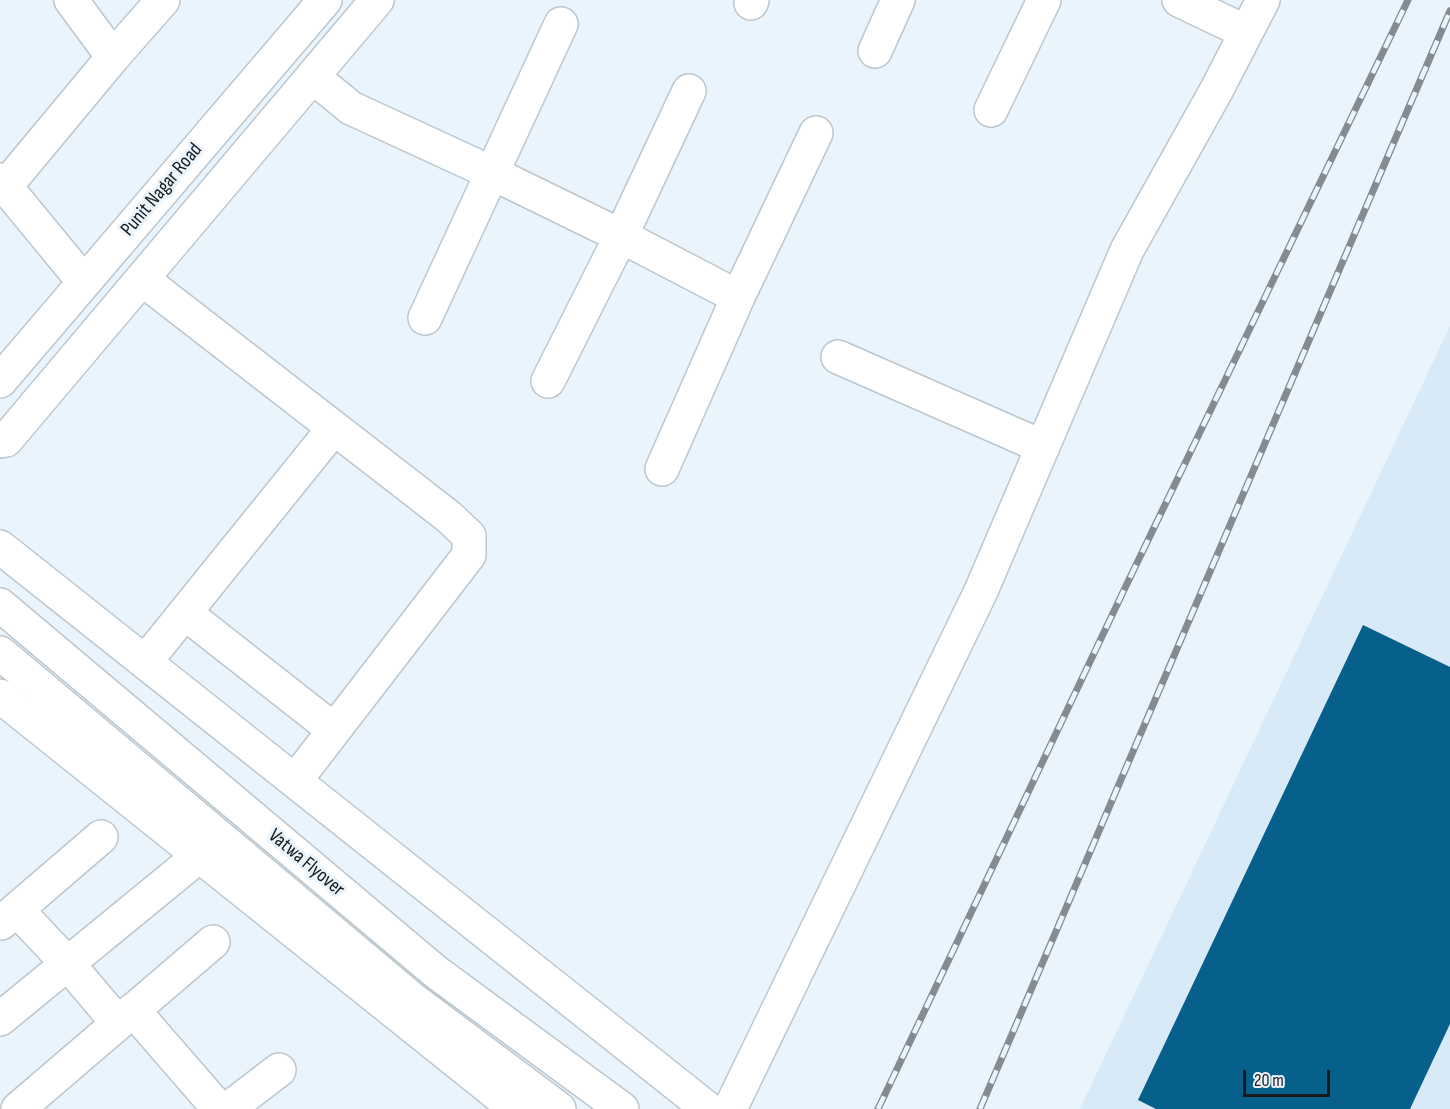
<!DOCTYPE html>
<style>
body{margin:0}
#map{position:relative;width:1450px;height:1109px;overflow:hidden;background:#eaf4fc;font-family:"Sofia Sans Condensed",sans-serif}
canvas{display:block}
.scale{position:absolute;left:1243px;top:1070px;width:87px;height:27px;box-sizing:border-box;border:3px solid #171a1d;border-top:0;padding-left:8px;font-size:18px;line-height:21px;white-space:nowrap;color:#171a1d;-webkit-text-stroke:4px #eaf4fc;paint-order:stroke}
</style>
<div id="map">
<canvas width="1450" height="1109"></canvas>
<div class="scale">20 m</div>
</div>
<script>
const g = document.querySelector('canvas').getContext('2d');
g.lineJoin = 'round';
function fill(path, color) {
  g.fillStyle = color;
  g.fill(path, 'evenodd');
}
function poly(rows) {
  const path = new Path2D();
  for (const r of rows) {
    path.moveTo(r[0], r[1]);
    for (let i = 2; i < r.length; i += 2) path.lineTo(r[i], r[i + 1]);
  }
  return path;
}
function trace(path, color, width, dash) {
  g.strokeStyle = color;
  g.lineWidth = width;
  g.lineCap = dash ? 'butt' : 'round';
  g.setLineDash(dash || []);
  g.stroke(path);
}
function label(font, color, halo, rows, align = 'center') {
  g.font = font + ' "Sofia Sans Condensed",sans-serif';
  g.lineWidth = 6;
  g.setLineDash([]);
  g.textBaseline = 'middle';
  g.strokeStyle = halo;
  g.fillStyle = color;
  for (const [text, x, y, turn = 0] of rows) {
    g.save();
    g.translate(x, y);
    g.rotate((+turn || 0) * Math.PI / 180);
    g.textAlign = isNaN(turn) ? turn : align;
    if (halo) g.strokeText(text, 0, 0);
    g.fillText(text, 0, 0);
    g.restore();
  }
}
fill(poly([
 [1450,326,1450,1109,1080,1109]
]), '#d8eaf7');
fill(poly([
 [1363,625,1450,667,1450,1024,1410,1109,1156,1109,1138,1100]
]), '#075f8c');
const minor = poly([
 [71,0,113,57],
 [1179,0,1246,32],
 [751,3,752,0],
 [875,51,898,0],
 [313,77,351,108,492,173,621,236,738,297],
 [991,110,1044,0],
 [0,180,84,282],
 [5,187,113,57,163,0],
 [142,279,449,517,469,536,469,555,295,781],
 [425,318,561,24],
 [838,357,1043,447],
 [0,381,325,0],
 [548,381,621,236,689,91],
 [0,441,6,440,377,0],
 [662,469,738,297,816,133],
 [0,547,708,1109],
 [185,613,334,730],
 [145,662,334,428],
 [0,696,516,1109],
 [17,910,67,963,118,1023],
 [1,923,101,837],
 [133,1010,219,1109],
 [0,1019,199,856],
 [18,1109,213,942],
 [228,1109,279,1070],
 [730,1109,981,591,1127,250,1216,91,1263,0]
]);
const major = poly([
 [0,605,436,972,622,1109],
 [0,653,412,999,559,1109]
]);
trace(minor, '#bcc6cd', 36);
trace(major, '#bcc6cd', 36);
trace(minor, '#fff', 33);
trace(major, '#fff', 33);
const rail = poly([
 [878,1109,1124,590,1408,0],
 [980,1109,1450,11]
]);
trace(rail, '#858c91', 7);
trace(rail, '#eaf4fc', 4.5, [14]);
label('20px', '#171a1d', '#eaf4fc', [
 ["Punit Nagar Road",162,190,-50],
 ["Vatwa Flyover",306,863,40]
]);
</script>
